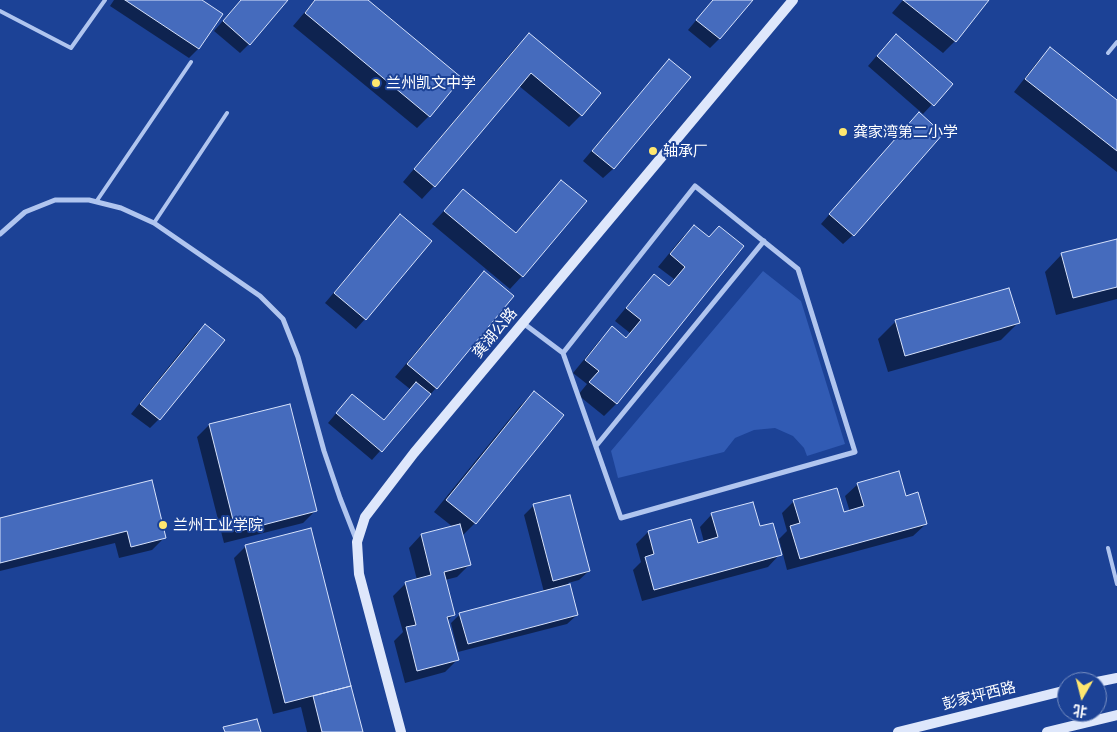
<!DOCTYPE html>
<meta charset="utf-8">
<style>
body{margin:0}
#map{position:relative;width:1117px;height:732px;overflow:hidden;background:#1c4296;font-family:Mulish,"Noto Sans SC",sans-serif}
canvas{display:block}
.north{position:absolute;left:1057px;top:672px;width:50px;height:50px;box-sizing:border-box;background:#1c4296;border:1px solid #778ec0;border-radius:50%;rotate:188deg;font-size:14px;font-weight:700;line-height:20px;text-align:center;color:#fff}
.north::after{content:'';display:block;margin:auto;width:18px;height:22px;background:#ffe76f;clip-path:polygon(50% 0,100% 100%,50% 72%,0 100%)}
</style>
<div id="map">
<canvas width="1117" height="732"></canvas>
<div class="north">北</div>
</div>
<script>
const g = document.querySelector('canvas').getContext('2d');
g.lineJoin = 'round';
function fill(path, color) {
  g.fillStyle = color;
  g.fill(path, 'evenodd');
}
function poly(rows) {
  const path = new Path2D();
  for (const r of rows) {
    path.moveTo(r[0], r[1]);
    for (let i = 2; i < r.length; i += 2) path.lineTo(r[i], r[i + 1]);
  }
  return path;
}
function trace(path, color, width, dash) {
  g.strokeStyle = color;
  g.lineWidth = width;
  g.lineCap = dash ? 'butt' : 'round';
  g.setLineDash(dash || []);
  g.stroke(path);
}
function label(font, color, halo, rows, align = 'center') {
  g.font = font + ' Mulish,"Noto Sans SC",sans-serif';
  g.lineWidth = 4;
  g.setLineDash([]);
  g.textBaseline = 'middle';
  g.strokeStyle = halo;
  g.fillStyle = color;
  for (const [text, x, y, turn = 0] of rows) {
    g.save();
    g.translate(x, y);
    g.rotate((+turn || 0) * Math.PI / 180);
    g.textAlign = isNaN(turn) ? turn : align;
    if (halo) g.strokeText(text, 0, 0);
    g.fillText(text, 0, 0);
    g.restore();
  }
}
fill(poly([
 [763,271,801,301,845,444,807,456,804,448,793,436,775,428,754,430,735,438,724,452,618,478,611,451]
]), '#315bb4');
fill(poly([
 [114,0,200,0,221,14,198,49,189,58,110,6],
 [241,0,286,0,249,44,240,53,214,31],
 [315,0,366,0,429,116,417,128,293,26],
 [713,0,752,0,719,39,710,48,688,30],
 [903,0,987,0,955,41,943,53,892,13],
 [529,35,599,93,581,115,569,127,519,86,434,186,422,199,403,182,516,47],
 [886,45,951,84,923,114,868,66],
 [1050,49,1117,101,1117,172,1014,92,1038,61],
 [669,60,689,77,613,169,603,178,583,161,660,70],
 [909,123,853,235,843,244,821,224],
 [561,182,522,276,510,289,432,224,451,203,463,190,515,234,549,194],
 [391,225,431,241,365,319,356,329,325,303],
 [694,226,708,238,719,227,743,246,616,404,604,416,578,395,587,384,573,373,600,340,612,328,625,339,630,333,615,321,642,288,654,276,668,287,674,279,658,267,681,239],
 [1117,240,1117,299,1056,315,1045,272,1062,254],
 [484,273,513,296,436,388,372,460,328,423,343,405,383,421,410,389,395,377,472,285],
 [896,321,1018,323,1001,340,888,372,878,339],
 [205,325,159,419,150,428,131,414,195,334],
 [534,392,475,523,462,536,470,564,457,577,445,580,454,614,447,621,457,660,445,672,405,683,394,641,403,632,393,596,406,583,417,580,409,548,421,535,453,527,434,512,521,405],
 [209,425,315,511,303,523,224,543,197,437],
 [151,482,165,537,152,550,119,558,115,543,0,571,0,519],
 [858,484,905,497,926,524,913,536,787,570,779,539,787,531,782,513,794,501,843,514,850,512,845,496],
 [533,506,589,571,579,580,568,583,577,615,567,624,458,652,451,623,460,614,544,592,524,515],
 [712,514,759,528,780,554,768,567,642,601,633,570,641,562,636,544,648,532,697,544,704,542,700,527],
 [311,530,361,732,307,732,301,707,273,714,234,558,246,546]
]), '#0007');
const building = poly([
 [125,0,202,0,223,14,199,49,125,0],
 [241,0,288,0,250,45,223,21,241,0],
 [315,0,368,0,462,78,430,117,305,13,315,0],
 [713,0,753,0,720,39,696,20,713,0],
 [903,0,989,0,956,42,903,0],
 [529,33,601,93,582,116,531,73,435,187,414,169,529,33],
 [896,34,953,84,934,106,877,56,896,34],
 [1050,47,1117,100,1117,151,1025,79,1050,47],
 [669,59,691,77,614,169,592,151,669,59],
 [919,112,943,134,854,236,829,214,919,112],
 [561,180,587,201,523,277,444,211,463,189,516,233,561,180],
 [400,214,432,241,366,320,334,293,400,214],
 [694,225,709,237,719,226,744,246,617,404,589,382,599,371,585,360,612,326,626,338,641,320,626,308,654,274,669,286,685,267,670,254,694,225],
 [1117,239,1117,287,1073,298,1061,253,1117,239],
 [484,271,514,296,437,389,407,364,484,271],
 [1009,288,1020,323,905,356,895,320,1009,288],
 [205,324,225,340,160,420,140,404,205,324],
 [416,382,431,394,382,452,336,413,352,394,384,420,416,382],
 [534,391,564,415,476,524,446,500,534,391],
 [290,404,317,511,236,532,209,424,290,404],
 [899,471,906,496,918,492,927,524,800,559,790,526,800,523,793,500,837,488,844,512,864,506,857,483,899,471],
 [152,480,166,538,131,547,127,531,0,563,0,518,152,480],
 [570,495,590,571,553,581,533,504,570,495],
 [753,502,760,526,773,523,782,555,654,590,645,557,654,554,648,531,691,519,698,543,718,537,711,513,753,502],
 [460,524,471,565,444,572,455,615,447,617,459,660,417,671,406,627,416,625,405,582,431,575,421,534,460,524],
 [311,528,351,686,285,703,245,545,311,528],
 [570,584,578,615,468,644,459,613,570,584],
 [351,686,363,732,322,732,313,696,351,686],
 [257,719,261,732,225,732,223,727,257,719]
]);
fill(building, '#456bbd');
trace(building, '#d7e2fb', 1);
trace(poly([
 [0,11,71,48,105,0],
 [1108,53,1117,42],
 [96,202,191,62],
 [154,223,227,113],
 [1108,548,1117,584]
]), '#b0c5ef', 4);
trace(poly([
 [0,234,25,212,55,200,89,200,121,208,154,223,260,296,283,319,298,357,324,451,340,498,356,539],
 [523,323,563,353,621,518,855,452,798,269,695,186,563,353],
 [596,446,764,241]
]), '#b0c5ef', 5);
trace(poly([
 [1097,682,1117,678],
 [401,732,359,574,357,542,365,517,414,453,793,0],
 [898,732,1067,690],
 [1047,732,1117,715]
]), '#dee7fb', 10);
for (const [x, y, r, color] of [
 [376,83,5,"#ffe76f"],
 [843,132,5,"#ffe76f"],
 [653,151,5,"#ffe76f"],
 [163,525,5,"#ffe76f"]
]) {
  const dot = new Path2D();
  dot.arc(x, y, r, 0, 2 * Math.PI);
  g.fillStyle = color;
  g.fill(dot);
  trace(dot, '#1c4296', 2);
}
label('15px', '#fff', '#1c4296', [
 ["兰州凯文中学",386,83],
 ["龚家湾第二小学",853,132],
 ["轴承厂",663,151],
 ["兰州工业学院",173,525]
], 'left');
label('15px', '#fff', '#1c4296', [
 ["龚湖公路",495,333,-50],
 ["彭家坪西路",979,696,-14]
]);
</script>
